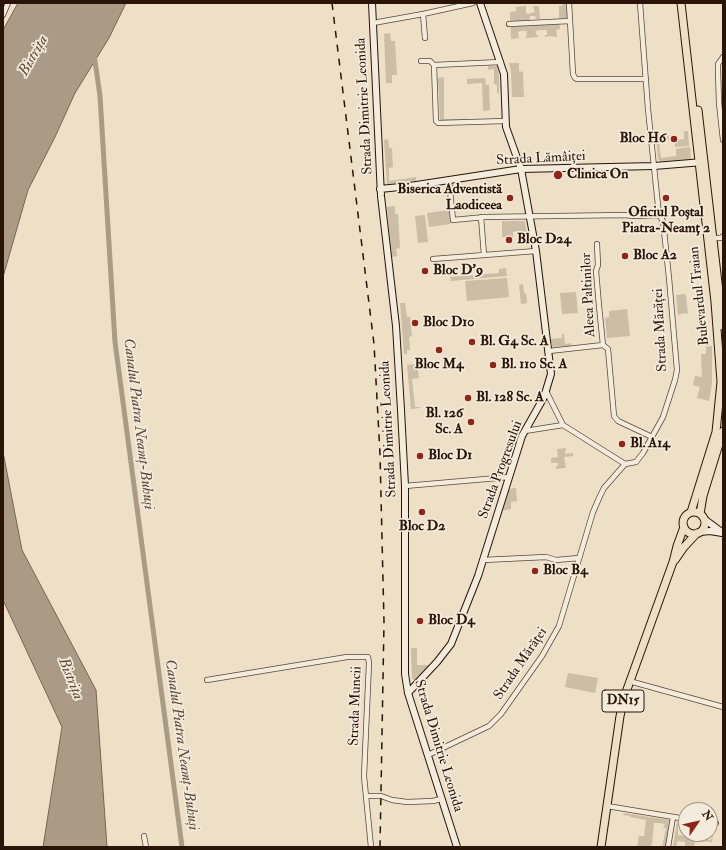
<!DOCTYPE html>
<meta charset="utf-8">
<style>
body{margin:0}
#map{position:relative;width:726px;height:850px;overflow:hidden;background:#ede0c7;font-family:"IM FELL Double Pica",serif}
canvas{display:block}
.frame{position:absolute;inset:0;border:4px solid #2a1307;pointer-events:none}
.north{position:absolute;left:678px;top:802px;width:40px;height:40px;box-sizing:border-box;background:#f3ebdb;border:1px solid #a39586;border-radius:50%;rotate:56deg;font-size:11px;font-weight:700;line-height:16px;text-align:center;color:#2a1307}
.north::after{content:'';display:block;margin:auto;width:14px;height:18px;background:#8f2418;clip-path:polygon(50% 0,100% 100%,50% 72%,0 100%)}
</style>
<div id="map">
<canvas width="726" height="850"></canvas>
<div class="frame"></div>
<div class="north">N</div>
</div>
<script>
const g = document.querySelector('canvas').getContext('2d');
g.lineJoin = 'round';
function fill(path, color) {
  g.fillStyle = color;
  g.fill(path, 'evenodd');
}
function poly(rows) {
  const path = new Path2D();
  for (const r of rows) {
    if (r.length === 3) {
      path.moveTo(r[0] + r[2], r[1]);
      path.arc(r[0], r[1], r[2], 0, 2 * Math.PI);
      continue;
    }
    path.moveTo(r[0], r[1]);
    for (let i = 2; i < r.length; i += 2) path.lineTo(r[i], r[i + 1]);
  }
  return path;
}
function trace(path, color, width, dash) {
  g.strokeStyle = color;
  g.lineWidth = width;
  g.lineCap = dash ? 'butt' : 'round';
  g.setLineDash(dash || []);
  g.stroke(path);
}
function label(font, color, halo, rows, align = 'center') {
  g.font = font + ' "IM FELL Double Pica",serif';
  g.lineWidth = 3.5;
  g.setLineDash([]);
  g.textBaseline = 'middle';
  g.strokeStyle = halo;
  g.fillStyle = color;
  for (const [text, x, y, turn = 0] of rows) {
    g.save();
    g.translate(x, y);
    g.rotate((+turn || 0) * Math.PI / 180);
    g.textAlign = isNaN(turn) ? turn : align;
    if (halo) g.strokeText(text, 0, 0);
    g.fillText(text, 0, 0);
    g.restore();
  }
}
fill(poly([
 [563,3,567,3,568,18,559,18,559,6,563,5],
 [526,6,526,13,528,14,535,12,533,6,539,6,540,19,536,19,535,16,530,16,530,23,559,21,560,29,556,30,557,37,551,36,545,37,545,35,547,35,547,30,540,30,536,31,536,35,538,35,538,37,526,38,527,31,520,31,518,32,519,38,511,39,510,12,516,11,516,7],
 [390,33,391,41,395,41,397,75,392,75,392,83,386,83,384,34],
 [509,63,519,63,519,71,523,72,524,97,512,97,511,72],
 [488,66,497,66,499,73,499,93,497,93,497,85,494,84,494,69,488,70],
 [444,77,444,119,466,119,466,121,441,121,440,119,438,78],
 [485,78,486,85,489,85,490,110,483,111,482,83,467,84,467,79],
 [684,131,688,131,689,146,675,147,675,140,684,139],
 [668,133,669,140,659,141,661,158,676,156,676,149,690,147,691,159,660,161,658,159,656,135],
 [388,139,389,148,392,148,393,167,389,168,389,181,416,177,416,181,387,184,384,140],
 [395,206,395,214,398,214,400,248,396,249,397,256,392,257,387,207],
 [449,210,451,224,429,227,427,213],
 [425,215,428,242,418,243,415,216],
 [502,221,525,221,528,241,523,241,522,231,513,232,513,237,502,237],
 [506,268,507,276,451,281,450,277,499,273,499,269],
 [507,278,509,297,467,301,465,281],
 [523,284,524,293,526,293,527,303,521,304,519,285],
 [576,292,578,313,562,314,560,293],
 [685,294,686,295,687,307,688,314,686,313,678,315,676,295],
 [400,303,405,303,407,317,410,317,412,336,409,337,410,350,407,350,407,354,404,354],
 [627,309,630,336,607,338,605,318,609,317,609,311],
 [562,334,564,334,565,344,571,343,571,346,552,347,550,339,562,338],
 [706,346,712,346,712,384,709,401,697,398,700,387,693,385,695,376,702,377,701,354,706,354],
 [417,364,419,378,412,379,415,407,420,407,420,408,411,409,407,365],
 [566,448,565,454,573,453,573,456,564,457,566,468,556,469,556,466,558,466,558,463,551,463,551,458,558,457,557,449],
 [516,488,517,501,511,502,511,509,501,511,508,489],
 [411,648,417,648,417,665,431,665,414,681,412,678],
 [568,673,598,678,595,693,565,687],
 [624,813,669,820,666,847,662,847,666,828,663,828,665,824,659,823,654,823,652,844,650,847,637,847,639,836,644,836,646,820,630,817,630,816,623,815],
 [677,822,686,823,686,827,678,826,678,835,692,837,711,840,713,831,710,830,710,827,714,828,712,842,695,841,694,847,685,847,685,842,677,841,676,847,673,847]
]), '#ccbda6');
const water = poly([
 [18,3,126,3,109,38,75,93,55,137,28,190,3,277,3,30,18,3],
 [3,452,22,550,96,690,107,847,43,847,62,727,3,600,3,452]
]);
fill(water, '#ab9a86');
trace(water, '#776453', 1);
trace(poly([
 [94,54,100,96,115,342,182,847]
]), '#ab9a86', 5);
const street = poly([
 [569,3,573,74,575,78,577,79,646,79],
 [423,14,425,38],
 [3,15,8,3],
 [373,23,423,14,473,3],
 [509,24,570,21],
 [723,57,718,64,718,71,719,103,723,140],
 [421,61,430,61,434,65,501,62],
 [434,65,436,121,438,123,505,121],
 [449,180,453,220,485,217,625,215,634,216,659,215],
 [481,217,484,255],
 [713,238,721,238,723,236],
 [597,244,598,265,596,271,599,306,603,345,608,349,614,416,618,421,652,437],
 [433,259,536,251],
 [549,351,603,345],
 [546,391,563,425,625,464],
 [525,431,563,425],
 [405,486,509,477],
 [483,560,546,557,556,560,579,558],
 [207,680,347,657,368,657,369,663,364,776,371,847],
 [629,681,723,707],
 [428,755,489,726,501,714,542,656,559,626,593,512,600,496,604,488,625,464,636,462,643,453,663,417,675,380,677,370,669,278,663,221,659,215,648,109,640,3],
 [367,796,381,796,392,800,407,802,433,801,441,799],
 [607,806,686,819],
 [710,822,716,823],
 [144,836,146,847],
 [668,847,673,817]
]);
const secondary = poly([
 [372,3,381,196,396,326,401,410,405,486,405,674,408,693,457,847],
 [380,189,410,186,521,169,654,166,703,162],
 [704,519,723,533],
 [700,532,710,531,722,533],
 [408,693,437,662,451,644,455,634,478,576,522,436,544,397,551,374,536,251,521,169,506,127,504,74,480,3]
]);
const primary = poly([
 [681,3,715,302,721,382,716,432,691,512],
 [698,110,723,326],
 [694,523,11],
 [700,514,703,496,723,431],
 [675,560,684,547,697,533],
 [601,847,620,716,625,695,673,562,677,546,684,527]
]);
trace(street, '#5b4637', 6);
trace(secondary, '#2a1307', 8);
trace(primary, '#2a1307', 9);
trace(street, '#f3ebdb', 4.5);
trace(secondary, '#f3ebdb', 6);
trace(primary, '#ede0c7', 7);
trace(poly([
 [332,3,374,344,380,454,384,622,380,847]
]), '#2a1307', 1.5, [7, 7]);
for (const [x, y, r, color] of [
 [674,139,4,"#8f2418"],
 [558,175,5,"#8f2418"],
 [510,198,4,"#8f2418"],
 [666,198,4,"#8f2418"],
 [509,240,4,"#8f2418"],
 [625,256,4,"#8f2418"],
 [425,271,4,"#8f2418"],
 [415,323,4,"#8f2418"],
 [472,342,4,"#8f2418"],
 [439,350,4,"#8f2418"],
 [493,365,4,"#8f2418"],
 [468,398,4,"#8f2418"],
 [471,422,4,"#8f2418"],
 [622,444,4,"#8f2418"],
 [420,456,4,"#8f2418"],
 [422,512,4,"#8f2418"],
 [535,571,4,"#8f2418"],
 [420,621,4,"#8f2418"]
]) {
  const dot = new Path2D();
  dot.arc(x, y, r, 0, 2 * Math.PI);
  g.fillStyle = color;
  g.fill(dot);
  trace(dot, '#f3ebdb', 1.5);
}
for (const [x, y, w] of [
 [623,701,42]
]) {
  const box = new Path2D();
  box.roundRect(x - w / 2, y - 11, w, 22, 3);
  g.fillStyle = '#f3ebdb';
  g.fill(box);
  trace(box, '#2a1307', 1);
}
label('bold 13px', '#2a1307', null, [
 ["DN15",623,701]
]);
label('14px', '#2a1307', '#f3ebdb', [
 ["Strada Dimitrie Leonida",365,106,-93],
 ["Strada Lămâiței",541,159,-3],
 ["Aleea Paltinilor",589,295,-93],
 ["Bulevardul Traian",700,296,-96],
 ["Strada Mărăței",661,330,-93],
 ["Strada Dimitrie Leonida",389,429,-93],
 ["Strada Progresului",501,470,-70],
 ["Strada Mărăței",521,664,-56],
 ["Strada Muncii",356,706,-88],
 ["Strada Dimitrie Leonida",438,746,73]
]);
label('bold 14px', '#2a1307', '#f3ebdb', [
 ["Bloc H6",666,139,"right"],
 ["Clinica On",567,175],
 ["Biserica Adventistă",502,190,"right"],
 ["Laodiceea",502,206,"right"],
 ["Oficiul Poștal",666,213,"center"],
 ["Piatra-Neamț 2",666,229,"center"],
 ["Bloc D24",517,240],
 ["Bloc A2",633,256],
 ["Bloc D'9",433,271],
 ["Bloc D10",423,323],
 ["Bl. G4 Sc. A",480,342],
 ["Bloc M4",439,365,"center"],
 ["Bl. 110 Sc. A",501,365],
 ["Bl. 128 Sc. A",476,398],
 ["Bl. 126",463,414,"right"],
 ["Sc. A",463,430,"right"],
 ["Bl. A14",630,444],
 ["Bloc D1",428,456],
 ["Bloc D2",422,527,"center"],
 ["Bloc B4",543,571],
 ["Bloc D4",428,621]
], 'left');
label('italic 15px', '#5e493a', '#f3ebdb', [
 ["Bistrița",34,56,-60],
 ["Canalul Piatra Neamț-Buhuși",138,424,83],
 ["Bistrița",70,679,68],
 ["Canalul Piatra Neamț-Buhuși",181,745,82]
]);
</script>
